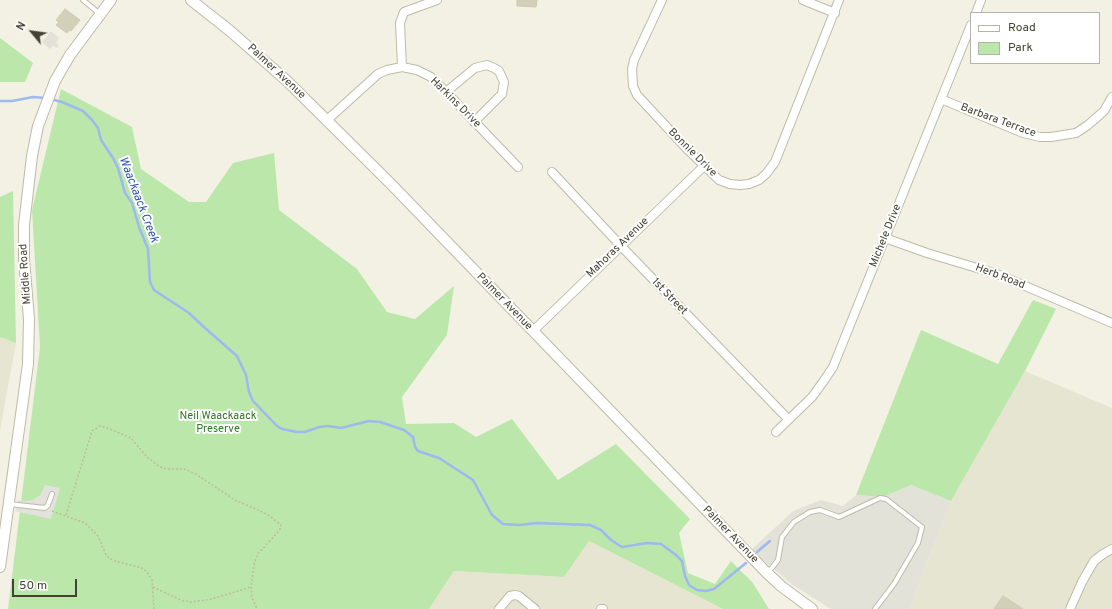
<!DOCTYPE html>
<style>
body{margin:0}
#map{position:relative;width:1112px;height:609px;overflow:hidden;background:#f2f1e3;font-family:Overpass,sans-serif}
canvas{display:block}
.legend{position:absolute;left:970px;top:12px;width:130px;height:52px;box-sizing:border-box;background:#fff;border:1px solid #b4b3ad;margin:0;padding:5px 7px;list-style:none;font-size:12px;color:#434233}
.legend li{display:flex;align-items:center;gap:8px;height:20px}
.legend b{width:20px;border:1px solid #b4b3ad}
.north{position:absolute;left:12px;top:12px;width:40px;height:40px;-webkit-text-stroke:3px #fff;paint-order:stroke;rotate:299deg;font-size:11px;font-weight:700;line-height:16px;text-align:center;color:#434233}
.north::after{content:'';display:block;margin:auto;width:14px;height:18px;background:#434233;clip-path:polygon(50% 0,100% 100%,50% 72%,0 100%)}
.scale{position:absolute;left:12px;top:579px;width:65px;height:18px;box-sizing:border-box;border:2px solid #434233;border-top:0;padding-left:5px;font-size:12px;line-height:14px;white-space:nowrap;color:#434233;-webkit-text-stroke:3px #fff;paint-order:stroke}
</style>
<div id="map">
<canvas width="1112" height="609"></canvas>
<ul class="legend">
<li><b style="height:5px;background:#fff"></b>Road</li>
<li><b style="height:11px;background:#bce7ab"></b>Park</li>
</ul>
<div class="north">N</div>
<div class="scale">50 m</div>
</div>
<script>
const g = document.querySelector('canvas').getContext('2d');
g.lineJoin = 'round';
function fill(path, color) {
  g.fillStyle = color;
  g.fill(path, 'evenodd');
}
function poly(rows) {
  const path = new Path2D();
  for (const r of rows) {
    path.moveTo(r[0], r[1]);
    for (let i = 2; i < r.length; i += 2) path.lineTo(r[i], r[i + 1]);
  }
  return path;
}
function trace(path, color, width, dash) {
  g.strokeStyle = color;
  g.lineWidth = width;
  g.lineCap = dash ? 'butt' : 'round';
  g.setLineDash(dash || []);
  g.stroke(path);
}
function label(font, color, halo, rows, align = 'center') {
  g.font = font + ' Overpass,sans-serif';
  g.lineWidth = 4;
  g.setLineDash([]);
  g.textBaseline = 'middle';
  g.strokeStyle = halo;
  g.fillStyle = color;
  for (const [text, x, y, turn = 0] of rows) {
    g.save();
    g.translate(x, y);
    g.rotate((+turn || 0) * Math.PI / 180);
    g.textAlign = isNaN(turn) ? turn : align;
    if (halo) g.strokeText(text, 0, 0);
    g.fillText(text, 0, 0);
    g.restore();
  }
}
fill(poly([
 [0,337,16,343,0,430],
 [1025,371,1112,408,1112,609,909,609,951,501],
 [589,541,723,609,429,609,454,571,564,577]
]), '#e6e5d1');
fill(poly([
 [51,31,59,38,56,43,59,45,57,48,53,46,50,49,42,42],
 [911,485,951,501,909,609,831,609,793,585,751,550,793,511,821,500,843,506,856,495,883,497]
]), '#e3e2d8');
fill(poly([
 [0,38,33,63,25,82,0,82],
 [61,89,132,127,141,169,189,202,206,202,233,163,274,153,279,210,357,269,387,312,415,319,454,286,447,335,402,397,406,424,454,423,476,437,512,419,558,480,616,444,690,519,679,533,688,573,715,584,731,561,753,583,769,609,723,609,589,541,564,577,454,571,429,609,8,609,40,347,32,210],
 [13,191,16,343,0,337,0,197],
 [1033,300,1056,309,1025,371,951,501,911,485,883,497,856,495,921,330,998,364]
]), '#bce7ab');
fill(poly([
 [45,485,60,488,51,519,15,511,18,500,25,501,33,500,40,495]
]), '#e2e1dc');
trace(poly([
 [50,99,62,102,83,111,92,120,98,128,101,140,113,158,118,168,125,193,132,203,139,227,148,249,150,282,154,290,189,313,205,328,237,356,246,375,249,392,253,401,277,426,282,429,297,432,305,432,319,427,328,426,341,428,369,421,380,422,404,430,413,437,415,447,418,451,439,458,473,480,492,515,503,524,520,525,537,523,590,525,601,530,611,540,622,547,647,543,661,544,676,555,682,561,685,576,689,585,697,590,706,591,714,589,746,563],
 [0,101,12,101,33,97,45,98],
 [757,552,770,541]
]), '#9eb8f0', 2.5);
const building = poly([
 [517,0,537,0,536,7,517,6,517,0],
 [65,9,80,20,71,31,69,30,67,33,56,25,59,22,56,20,65,9],
 [1003,596,1023,609,994,609,1003,596]
]);
fill(building, '#d3d0b9');
trace(building, '#cecaac', 1);
const service = poly([
 [83,0,100,14],
 [9,504,45,508,48,505,52,494],
 [767,574,778,560,782,537,794,522,810,512,820,510,839,517,880,498,886,499,922,527,918,543,894,584,875,609]
]);
const minor = poly([
 [662,0,634,60,632,69,633,86,637,95,688,150,719,180,730,184,740,185,749,184,759,180,766,174,775,162,839,0],
 [803,0,835,13],
 [976,13,981,0],
 [402,67,400,23,404,12,437,0],
 [446,92,475,68,487,65,494,68,499,71,504,82,502,94,474,122],
 [941,99,1023,133,1040,137,1051,137,1076,133,1088,125,1104,111,1112,97],
 [326,121,378,74,387,70,402,67,417,70,431,77,446,92,518,167],
 [552,172,621,246,788,419],
 [885,238,927,253,997,274,1112,323],
 [533,331,704,166],
 [776,432,812,397,823,382,833,367,971,25],
 [499,609,510,596,515,595,519,596,535,609],
 [601,609,603,609],
 [1070,609,1082,582,1094,561,1103,554,1112,549]
]);
const tertiary = poly([
 [191,0,229,30,286,80,390,183,766,572,781,586,812,609],
 [0,567,28,364,29,319,24,259,24,225,32,156,38,126,55,81,70,55,111,0]
]);
trace(service, '#bdbba6', 6);
trace(minor, '#bdbba6', 10);
trace(tertiary, '#bdbba6', 12);
trace(poly([
 [52,511,85,523,98,536,106,555,109,558,115,561,142,568,146,571,152,580,154,609],
 [66,515,92,431,100,426,110,429,131,438,147,457,160,467,167,469,184,469,194,473,235,500,267,514,281,525,280,529,277,533,257,555,254,565,251,587,252,598,257,609],
 [153,587,183,601,191,602,212,599,251,587]
]), '#bfbc97', 1.5, [2, 2]);
trace(service, '#fff', 4);
trace(minor, '#fff', 8);
trace(tertiary, '#fff', 10);
label('11px', '#434233', '#fff', [
 ["Palmer Avenue",276,72,43],
 ["Harkins Drive",455,103,45],
 ["Barbara Terrace",998,121,20],
 ["Bonnie Drive",692,153,45],
 ["Michele Drive",886,236,-68],
 ["Mahoras Avenue",618,248,-44],
 ["Middle Road",26,274,-94],
 ["Herb Road",1000,277,21],
 ["1st Street",669,297,46],
 ["Palmer Avenue",504,302,46],
 ["Palmer Avenue",730,535,46]
]);
label('11px', '#2f7527', '#fff', [
 ["Neil Waackaack",218,417],
 ["Preserve",218,430]
]);
label('italic 12px', '#2d55af', '#fff', [
 ["Waackaack Creek",138,200,69]
]);
</script>
